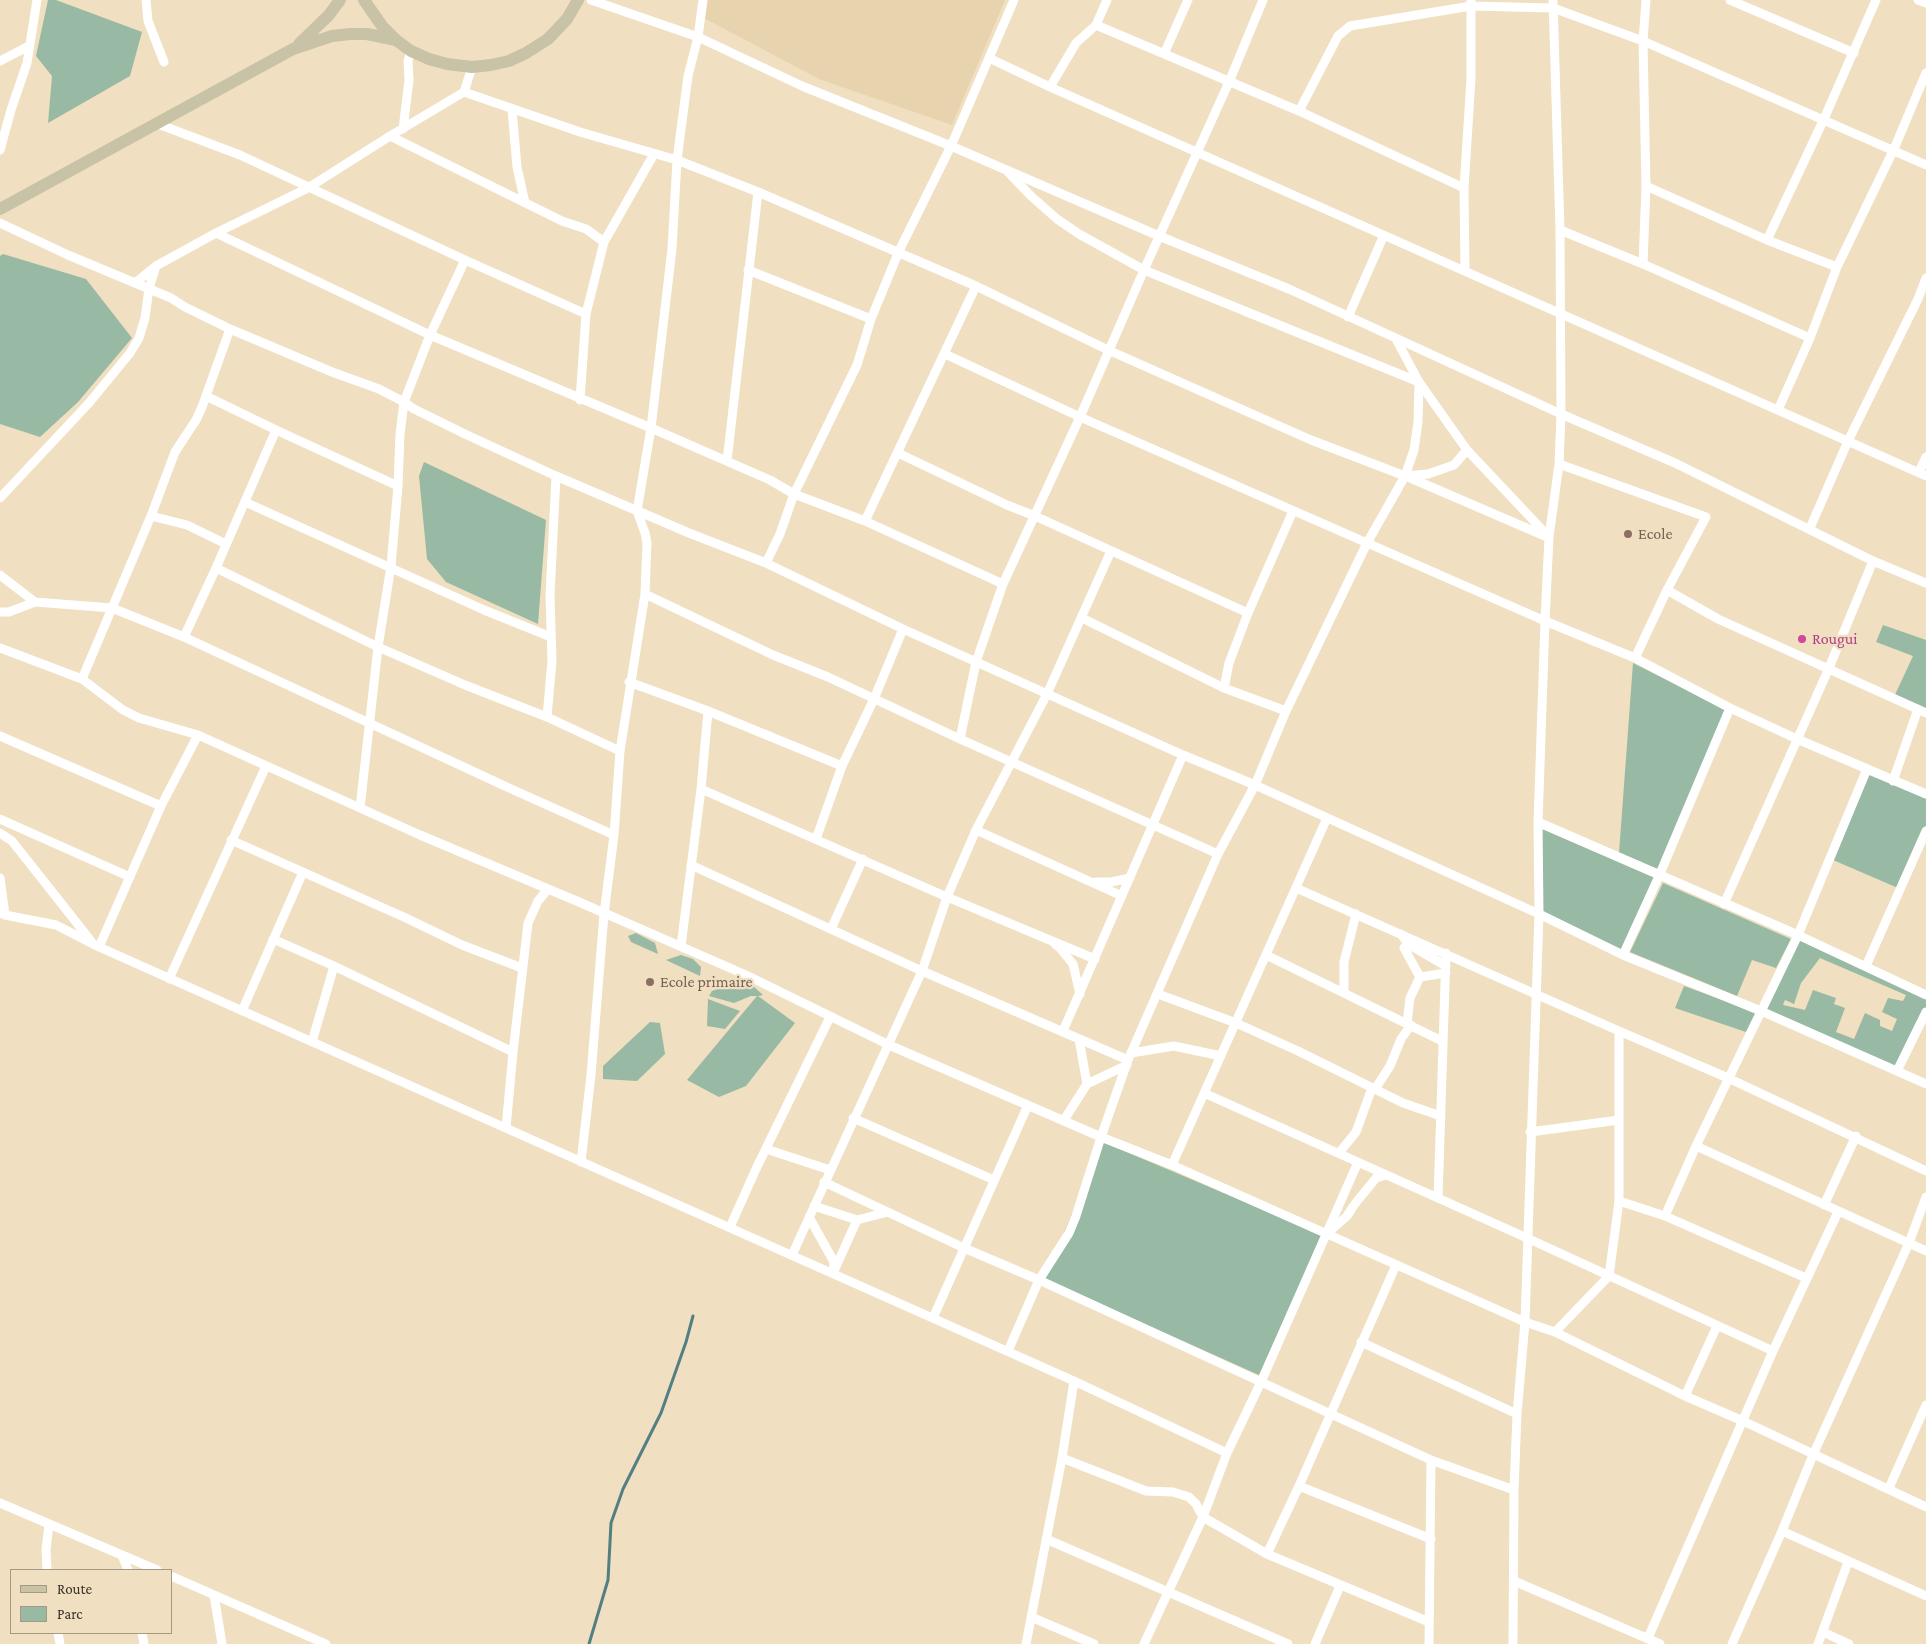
<!DOCTYPE html>
<style>
body{margin:0}
#map{position:relative;width:1926px;height:1644px;overflow:hidden;background:#f0dfc0;font-family:"Crimson Pro",serif}
canvas{display:block}
.legend{position:absolute;left:10px;top:1569px;width:162px;height:65px;box-sizing:border-box;background:#f0dfc0;border:1px solid #a69982;margin:0;padding:6px 9px;list-style:none;font-size:15px;color:#383125}
.legend li{display:flex;align-items:center;gap:10px;height:25px}
.legend b{width:25px;border:1px solid #a69982}
</style>
<div id="map">
<canvas width="1926" height="1644"></canvas>
<ul class="legend">
<li><b style="height:6px;background:#c8c2a6"></b>Route</li>
<li><b style="height:14px;background:#98b9a3"></b>Parc</li>
</ul>
</div>
<script>
const g = document.querySelector('canvas').getContext('2d');
g.lineJoin = 'round';
function fill(path, color) {
  g.fillStyle = color;
  g.fill(path, 'evenodd');
}
function poly(rows) {
  const path = new Path2D();
  for (const r of rows) {
    path.moveTo(r[0], r[1]);
    for (let i = 2; i < r.length; i += 2) path.lineTo(r[i], r[i + 1]);
  }
  return path;
}
function trace(path, color, width, dash) {
  g.strokeStyle = color;
  g.lineWidth = width;
  g.lineCap = dash ? 'butt' : 'round';
  g.setLineDash(dash || []);
  g.stroke(path);
}
function label(font, color, halo, rows, align = 'center') {
  g.font = font + ' "Crimson Pro",serif';
  g.lineWidth = 4.5;
  g.setLineDash([]);
  g.textBaseline = 'middle';
  g.strokeStyle = halo;
  g.fillStyle = color;
  for (const [text, x, y, turn = 0] of rows) {
    g.save();
    g.translate(x, y);
    g.rotate((+turn || 0) * Math.PI / 180);
    g.textAlign = isNaN(turn) ? turn : align;
    if (halo) g.strokeText(text, 0, 0);
    g.fillText(text, 0, 0);
    g.restore();
  }
}
fill(poly([
 [704,0,1005,0,952,125,819,79,704,18]
]), '#e7d3ad');
fill(poly([
 [48,0,56,0,142,32,130,76,48,123,52,76,36,56],
 [3,254,86,279,132,338,78,402,40,437,0,424,0,256],
 [424,462,546,520,538,624,446,582,427,559,419,476],
 [1883,625,1926,640,1926,711,1894,697,1913,656,1876,642],
 [1633,663,1726,710,1659,870,1619,853],
 [1869,775,1926,798,1926,825,1898,888,1833,860],
 [1542,829,1655,878,1621,950,1543,911],
 [1663,883,1791,939,1776,968,1752,960,1737,996,1630,952],
 [636,933,655,943,658,954,631,942,628,936],
 [1799,938,1926,997,1926,1008,1896,1068,1764,1009],
 [1820,958,1906,995,1903,1001,1888,998,1882,1012,1897,1019,1892,1031,1880,1026,1880,1020,1865,1013,1854,1039,1836,1032,1845,1008,1834,1004,1836,998,1813,990,1805,1010,1783,1005,1785,1000,1794,1004,1801,983],
 [681,955,693,959,701,967,700,976,666,960],
 [732,984,754,987,763,995,758,996,795,1023,746,1086,719,1097,687,1080,757,996,751,996,734,1003,709,996,712,991],
 [1684,986,1756,1012,1746,1032,1675,1008],
 [708,999,740,1011,725,1029,707,1026],
 [650,1022,660,1023,665,1054,637,1081,603,1079,603,1066],
 [1103,1142,1323,1235,1259,1375,1044,1279]
]), '#98b9a3');
trace(poly([
 [589,1644,608,1580,611,1523,623,1489,661,1413,686,1342,693,1316]
]), '#537f82', 3);
trace(poly([
 [146,0,148,21,164,62],
 [591,0,698,37,802,86,951,146,1159,236,1289,289,1561,414,1675,463,1873,561,1926,583],
 [1730,0,1854,53],
 [1918,0,1926,3],
 [1096,25,1299,111,1464,188],
 [1164,54,1188,0],
 [989,58,1050,87,1926,476],
 [0,61,29,46],
 [1050,87,1076,43,1096,25,1107,0],
 [464,92,580,132,677,160,758,192,976,286,1108,350,1311,440,1405,476,1428,474,1454,465,1467,450,1549,537],
 [512,109,517,167,525,203],
 [1299,111,1338,36,1350,26,1471,6,1553,8,1643,41,1926,165],
 [158,124,240,155,465,260,586,314],
 [403,129,409,80,408,61,411,51],
 [390,136,562,221,586,229,604,242],
 [0,150,11,110,27,63,37,0],
 [1005,169,1031,196,1057,219,1079,234,1144,270,1419,382,1418,422,1414,450,1405,476,1367,543,1286,711,1255,785,1218,854,1128,1060,1101,1137,1076,1216,1069,1233,1039,1280,1008,1351],
 [1646,186,1767,240,1837,267],
 [0,223,68,255,171,298,185,307,230,329,332,372,379,389,404,402,414,409,467,435,556,476,689,533,766,563,903,629,1183,755,1255,785,1539,914,1623,955,1761,1011,1926,1084],
 [1560,230,1643,264,1810,338],
 [216,233,430,335,651,428,770,480,794,494,865,521,1003,584],
 [1767,240,1824,119,1876,0],
 [1643,264,1646,186,1643,41,1646,0],
 [748,270,871,319],
 [1465,271,1464,188,1471,79,1471,0],
 [135,283,156,266,216,233,308,188,390,136,464,92,472,67],
 [1348,317,1384,235],
 [1396,339,1419,382,1467,450],
 [945,354,1080,417,1545,621,1635,658,1730,708,1797,739,1926,794],
 [206,396,276,430,398,486],
 [580,400,586,314,604,242,654,154],
 [1778,410,1810,338,1837,267,1894,149,1926,73],
 [898,453,1007,505,1035,516,1248,613],
 [727,461,758,192],
 [1559,464,1706,517,1667,590,1635,658],
 [1919,472,1926,457],
 [1408,477,1545,536],
 [0,498,89,403,130,353,139,338,145,318,149,288,156,266],
 [245,502,484,610,551,637],
 [151,516,187,525,226,544],
 [865,521,976,286],
 [1810,528,1848,441,1918,299,1926,278],
 [766,563,780,534,794,494,857,365,871,319,899,251,951,146,1014,0],
 [216,568,378,647,465,685,547,717,620,751],
 [0,575,35,602],
 [1667,590,1718,619,1926,713],
 [645,594,773,655,828,677,960,739,1218,854],
 [0,612,9,612,35,602,112,608,184,637,509,788,614,835],
 [1082,618,1224,688,1286,711],
 [184,637,216,568,276,430],
 [0,648,82,679,123,710,139,718,198,735,420,835,579,902,746,975,889,1045,1101,1137,1172,1165,1525,1322,1555,1332,1685,1396,1743,1421,1926,1507],
 [82,679,151,516,175,452,196,420,202,407,230,329],
 [629,682,708,711,842,766],
 [1224,688,1229,663,1248,613,1293,511],
 [547,717,552,661,550,595,556,476],
 [0,736,161,806],
 [960,739,976,662,1003,584,1080,417,1144,270,1229,82,1263,0],
 [1893,781,1918,709],
 [701,789,947,897,1095,959],
 [360,808,378,647,391,566,398,486,400,434,404,402,430,335,465,260],
 [0,819,130,877],
 [1538,822,1798,935,1926,995],
 [976,830,1122,896],
 [0,833,12,841,91,941],
 [816,839,842,766,874,699,903,629],
 [231,840,406,918,462,945,522,968],
 [691,865,922,971,1128,1060],
 [0,878,5,915],
 [1096,882,1111,882,1130,878],
 [1296,888,1619,1031,1728,1078,1926,1171],
 [1724,904,1829,668,1873,561],
 [0,913,5,915,56,925,99,947,1074,1381,1227,1453],
 [831,929,863,859],
 [1401,934,1408,944,1404,948,1420,977],
 [273,939,334,966,513,1052],
 [1055,944,1060,948,1073,964,1080,994],
 [1408,944,1446,966],
 [681,946,701,789,708,711],
 [99,947,161,806,198,735],
 [1266,955,1442,1041],
 [1623,955,1659,876,1730,708],
 [1866,966,1926,831],
 [169,979,266,766],
 [1344,992,1344,962,1356,914],
 [1158,994,1236,1023,1298,1051,1403,1103,1441,1116],
 [242,1011,303,872],
 [1407,1023,1410,998,1420,977,1446,973],
 [1063,1031,1183,755],
 [1079,1039,1087,1084],
 [312,1042,334,966],
 [1131,1053,1174,1046,1221,1056],
 [1897,1071,1926,1012],
 [1375,1089,1390,1066,1401,1039,1411,1025],
 [1204,1093,1527,1238,1773,1351],
 [853,1118,994,1180],
 [1064,1120,1087,1084,1127,1065],
 [506,1128,513,1052,528,923,538,901,548,889],
 [1530,1132,1619,1120],
 [1696,1146,1926,1251],
 [766,1149,830,1170],
 [1339,1153,1356,1132,1372,1088],
 [581,1162,591,1075,604,914,614,835,620,751,645,594,647,543,645,533,637,511,651,428,672,249,677,160,688,76,698,37,703,0],
 [1172,1165,1327,818],
 [824,1182,964,1248,1039,1280,1431,1460,1514,1490],
 [1438,1198,1446,953],
 [1619,1201,1665,1216,1806,1278],
 [1824,1205,1856,1136],
 [814,1206,857,1220,888,1212],
 [1665,1216,1696,1146,1798,935,1867,769],
 [809,1217,834,1262,833,1273],
 [730,1227,756,1169,830,1017],
 [1329,1232,1347,1216,1354,1205,1376,1178,1386,1175],
 [792,1255,922,971,947,897,976,830,1047,694,1111,551],
 [834,1271,857,1220],
 [933,1318,1028,1105],
 [1555,1332,1609,1276,1619,1201,1619,1031],
 [1361,1342,1517,1414],
 [1685,1396,1717,1326],
 [1062,1458,1146,1491,1173,1492,1189,1497,1196,1504,1203,1517,1267,1554,1429,1622],
 [1299,1486,1431,1539],
 [1889,1488,1926,1405],
 [0,1503,157,1570],
 [1782,1531,1926,1596],
 [1046,1539,1288,1644],
 [1267,1554,1299,1486,1396,1265],
 [122,1555,128,1570],
 [47,1570,46,1550,49,1524],
 [171,1576,326,1644],
 [1514,1581,1660,1644],
 [214,1595,222,1644],
 [1031,1617,1094,1644],
 [1823,1632,1849,1644],
 [58,1633,60,1644],
 [142,1633,144,1644],
 [1648,1638,1773,1351,1838,1212],
 [1026,1644,1062,1458,1074,1381],
 [1144,1644,1203,1517,1227,1453,1261,1382,1358,1162],
 [1315,1644,1340,1586],
 [1429,1644,1431,1460],
 [1513,1644,1514,1490,1517,1414,1525,1322,1539,914,1538,822,1545,621,1549,537,1559,464,1561,414,1560,230,1553,0],
 [1732,1644,1782,1531,1813,1455,1909,1243,1926,1197],
 [1818,1644,1848,1562]
]), '#fff', 9);
trace(poly([
 [364,0,382,26,396,40,411,51,429,59,447,64,472,67,491,65,509,61,526,53,548,39,567,19,578,0],
 [299,44,329,15,340,0],
 [0,209,293,49,332,36,350,34,367,34,396,40]
]), '#c8c2a6', 12);
for (const [x, y, r, color] of [
 [1628,534,5,"#8d6e63"],
 [1802,639,5,"#d1479c"],
 [650,982,5,"#8d6e63"]
]) {
  const dot = new Path2D();
  dot.arc(x, y, r, 0, 2 * Math.PI);
  g.fillStyle = color;
  g.fill(dot);
  trace(dot, '#f0dfc0', 2);
}
label('16px', '#785e54', '#f0dfc0', [
 ["Ecole",1638,534],
 ["Ecole primaire",660,982]
], 'left');
label('16px', '#b23c85', '#f0dfc0', [
 ["Rougui",1812,639]
], 'left');
</script>
